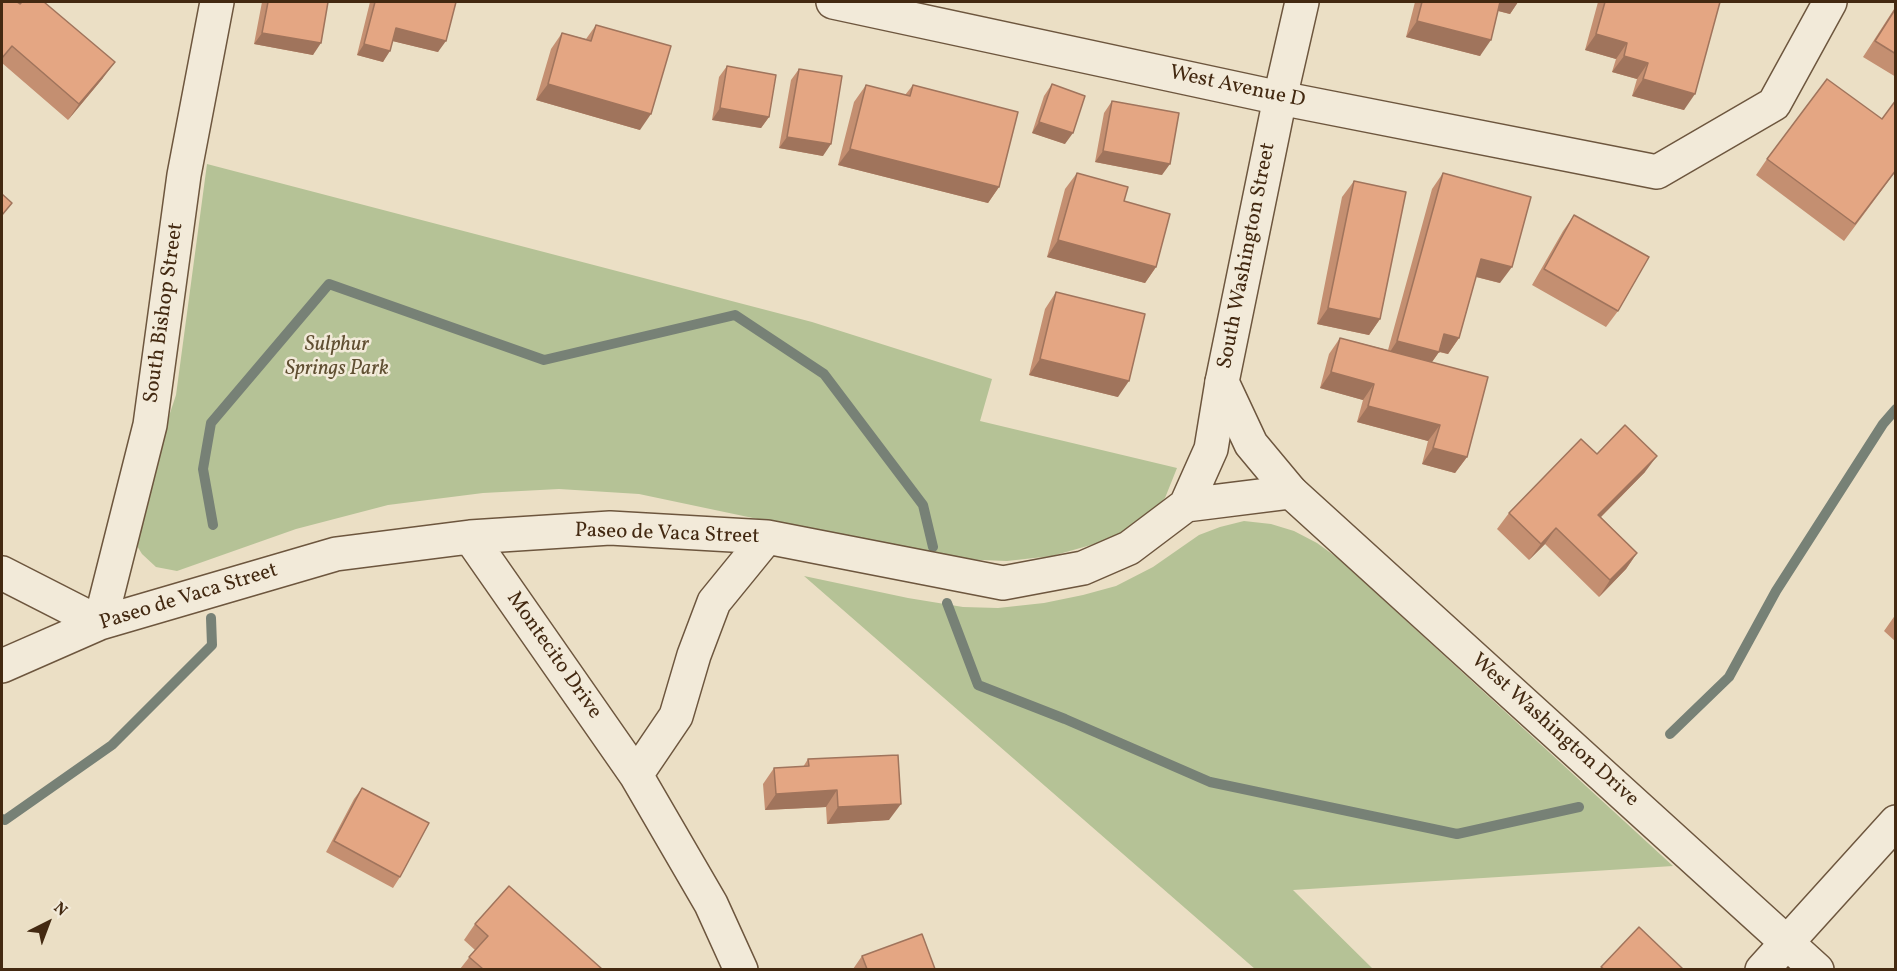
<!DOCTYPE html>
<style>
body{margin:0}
#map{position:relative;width:1897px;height:971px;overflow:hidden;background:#ebdfc5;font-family:Vollkorn,serif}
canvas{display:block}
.frame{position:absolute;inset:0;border:3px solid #432911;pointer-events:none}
.north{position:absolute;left:18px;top:893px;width:60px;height:60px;-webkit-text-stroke:4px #f2ead9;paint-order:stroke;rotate:42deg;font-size:16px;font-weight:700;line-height:24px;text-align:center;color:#432911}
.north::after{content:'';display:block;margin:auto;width:21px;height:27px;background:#432911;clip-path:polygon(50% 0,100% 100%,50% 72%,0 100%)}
</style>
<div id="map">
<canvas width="1897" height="971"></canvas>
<div class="frame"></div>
<div class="north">N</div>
</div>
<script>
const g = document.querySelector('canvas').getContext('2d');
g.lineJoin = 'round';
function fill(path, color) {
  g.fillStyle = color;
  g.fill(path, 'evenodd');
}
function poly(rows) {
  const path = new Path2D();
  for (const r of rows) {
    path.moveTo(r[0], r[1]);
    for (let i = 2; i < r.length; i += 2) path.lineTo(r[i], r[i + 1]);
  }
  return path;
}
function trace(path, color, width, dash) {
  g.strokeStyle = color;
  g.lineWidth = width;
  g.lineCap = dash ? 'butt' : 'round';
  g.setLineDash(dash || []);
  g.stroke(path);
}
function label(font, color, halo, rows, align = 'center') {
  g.font = font + ' Vollkorn,serif';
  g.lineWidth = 5;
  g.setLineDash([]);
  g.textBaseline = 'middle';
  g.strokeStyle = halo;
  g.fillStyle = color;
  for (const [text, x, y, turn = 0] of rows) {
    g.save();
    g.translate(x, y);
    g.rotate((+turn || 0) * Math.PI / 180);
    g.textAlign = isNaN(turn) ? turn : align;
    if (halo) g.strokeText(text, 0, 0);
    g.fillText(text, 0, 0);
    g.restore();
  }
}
fill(poly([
 [207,164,812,322,992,379,980,421,1177,468,1165,498,1150,514,1129,529,1098,543,1052,556,1007,561,956,559,919,553,639,494,559,489,483,493,388,505,296,529,177,571,156,567,142,554,134,541,137,512,176,395],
 [1244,521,1271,524,1294,531,1317,543,1339,559,1673,866,1293,890,1373,969,1255,969,804,576,908,598,963,607,998,608,1044,603,1083,595,1116,586,1153,567,1199,535,1220,527]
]), '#b5c296');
trace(poly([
 [213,525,203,469,211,423,329,284,544,360,735,315,824,374,923,505,933,547],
 [947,603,978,685,1065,719,1210,782,1457,834,1579,807],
 [1670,734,1729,677,1776,591,1883,424,1896,409],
 [2,819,5,820,112,745,212,645,211,618]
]), '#778176', 10);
const minor = poly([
 [833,2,1280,98,1657,172,1774,104,1830,2],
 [1186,505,1211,449,1222,382],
 [470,537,636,775,711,904,741,970],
 [2,573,100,623,150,425,184,175,217,2],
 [2,666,100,623,336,554,470,537,610,528,767,537,1003,583,1083,568,1129,548,1186,505,1291,492],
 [636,775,676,716,694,655,714,602,767,537],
 [1762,970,1896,822]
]);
const tertiary = poly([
 [1302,2,1280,98,1222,382,1251,444,1291,492,1817,970]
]);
trace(minor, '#6d563e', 36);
trace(tertiary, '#6d563e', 36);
trace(minor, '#f2ead9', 33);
trace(tertiary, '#f2ead9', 33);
fill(poly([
 [2,2,103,78,68,120,2,63],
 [262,2,328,2,313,55,254,44],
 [370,2,456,2,438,52,393,41,383,62,357,55],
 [1415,2,1518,2,1510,14,1498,11,1480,56,1406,37],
 [1598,2,1720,2,1684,110,1632,96,1637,79,1612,72,1616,59,1585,50],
 [1896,6,1896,77,1863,57],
 [596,25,640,130,536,100,551,49,562,33,586,39],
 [727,66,769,117,761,128,712,120,719,77],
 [799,69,823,156,779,148,791,80],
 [1052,84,1065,144,1032,133,1044,96],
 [866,85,905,95,913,85,999,187,988,203,838,165,854,102],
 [1896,100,1896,171,1844,241,1756,175,1767,159,1882,119],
 [1112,101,1162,175,1095,162,1104,113],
 [1077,173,1156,267,1145,283,1047,257,1065,189],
 [1443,173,1500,283,1476,277,1459,338,1448,354,1439,352,1432,362,1467,457,1455,473,1422,464,1428,441,1357,422,1363,400,1320,388,1329,354,1340,338,1388,350,1432,189],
 [1354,181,1380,319,1369,335,1317,324,1342,197],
 [1574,215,1618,311,1606,327,1532,285,1563,231],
 [1056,292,1118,397,1029,375,1045,309],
 [1597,454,1645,472,1601,517,1637,553,1626,569,1599,597,1545,544,1529,560,1497,529,1509,513],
 [1896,614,1896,642,1884,631],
 [808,759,889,820,827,824,826,807,765,810,763,784,774,768,803,767],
 [362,788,400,877,393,888,326,852,354,799],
 [475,924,602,969,460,969,475,950,464,940],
 [862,956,935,969,853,969]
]), '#c48f71');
fill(poly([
 [1497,2,1518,2,1510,14,1491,9],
 [1417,21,1491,40,1480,56,1406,37],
 [396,28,446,41,438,52,388,40],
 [262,33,321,43,313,55,254,44],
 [1596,34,1627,43,1616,59,1585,50],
 [364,44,390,51,383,62,357,55],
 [1624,56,1648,63,1637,79,1612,72],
 [115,62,103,78,68,120,79,104],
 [1643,79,1695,94,1684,110,1632,96],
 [548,84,651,114,640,130,536,100],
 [720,108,769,117,761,128,712,120],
 [1039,122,1073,133,1065,144,1032,133],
 [787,137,831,144,823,156,779,148],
 [850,149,999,187,988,203,838,165],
 [1103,151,1170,164,1162,175,1095,162],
 [1058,240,1156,267,1145,283,1047,257],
 [1481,259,1512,267,1500,283,1469,275],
 [1328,308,1380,319,1369,335,1317,324],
 [1444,334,1459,338,1448,354,1433,350],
 [1397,341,1439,352,1427,369,1386,358],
 [1040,359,1129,381,1118,397,1029,375],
 [1331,372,1374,384,1363,400,1320,388],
 [1368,406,1440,425,1428,441,1357,422],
 [1433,448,1467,457,1455,473,1422,464],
 [1657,456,1645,472,1587,531,1598,515],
 [1556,528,1545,544,1529,560,1541,544],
 [1637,553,1626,569,1599,597,1610,580],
 [837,790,826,807,765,810,776,794],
 [901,804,889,820,827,824,838,807]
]), '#a0745c');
const building = poly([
 [2,2,17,2,20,4,22,2,44,2,115,62,79,104,12,46,2,58,2,2],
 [268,2,328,2,321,43,262,33,268,2],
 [375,2,456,2,446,41,396,28,390,51,364,44,375,2],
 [1422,2,1500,2,1491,40,1417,21,1422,2],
 [1605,2,1720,2,1695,94,1643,79,1648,63,1624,56,1627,43,1596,34,1605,2],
 [1896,8,1896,54,1875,41,1896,8],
 [596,25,671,46,651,114,548,84,562,33,591,41,596,25],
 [727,66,776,75,769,117,720,108,727,66],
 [799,69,842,76,831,144,787,137,799,69],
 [1827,79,1882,119,1896,100,1896,170,1855,224,1767,159,1827,79],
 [1052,84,1085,96,1073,133,1039,122,1052,84],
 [866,85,910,96,913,85,1018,112,999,187,850,149,866,85],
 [1112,101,1179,113,1170,164,1103,151,1112,101],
 [1077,173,1128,187,1124,201,1170,214,1156,267,1058,240,1077,173],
 [1443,173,1531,197,1512,267,1481,259,1459,338,1444,334,1439,352,1397,341,1443,173],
 [1354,181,1406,192,1380,319,1328,308,1354,181],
 [2,194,12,203,2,215,2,194],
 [1574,215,1649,257,1618,311,1544,269,1574,215],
 [1056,292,1145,314,1129,381,1040,359,1056,292],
 [1340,338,1488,377,1467,457,1433,448,1440,425,1368,406,1374,384,1331,372,1340,338],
 [1625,425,1657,456,1598,515,1637,553,1610,580,1556,528,1541,544,1509,513,1581,439,1597,454,1625,425],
 [898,755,901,804,838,807,837,790,776,794,774,768,809,766,808,759,898,755],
 [362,788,429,823,400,877,334,841,362,788],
 [509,886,602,969,483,969,469,957,488,936,475,924,509,886],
 [1639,927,1683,969,1604,969,1601,967,1639,927],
 [922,934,935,969,867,969,862,956,922,934]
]);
fill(building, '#e4a683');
trace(building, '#a0745c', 1.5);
label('21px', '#432911', '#f2ead9', [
 ["West Avenue D",1237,88,12],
 ["South Washington Street",1248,256,-79],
 ["South Bishop Street",165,313,-82],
 ["Paseo de Vaca Street",667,535,2],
 ["Paseo de Vaca Street",189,598,-17],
 ["Montecito Drive",553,656,55],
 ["West Washington Drive",1554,731,42]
]);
label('italic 21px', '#604f32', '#f2ead9', [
 ["Sulphur",337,346],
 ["Springs Park",337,370]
]);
</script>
